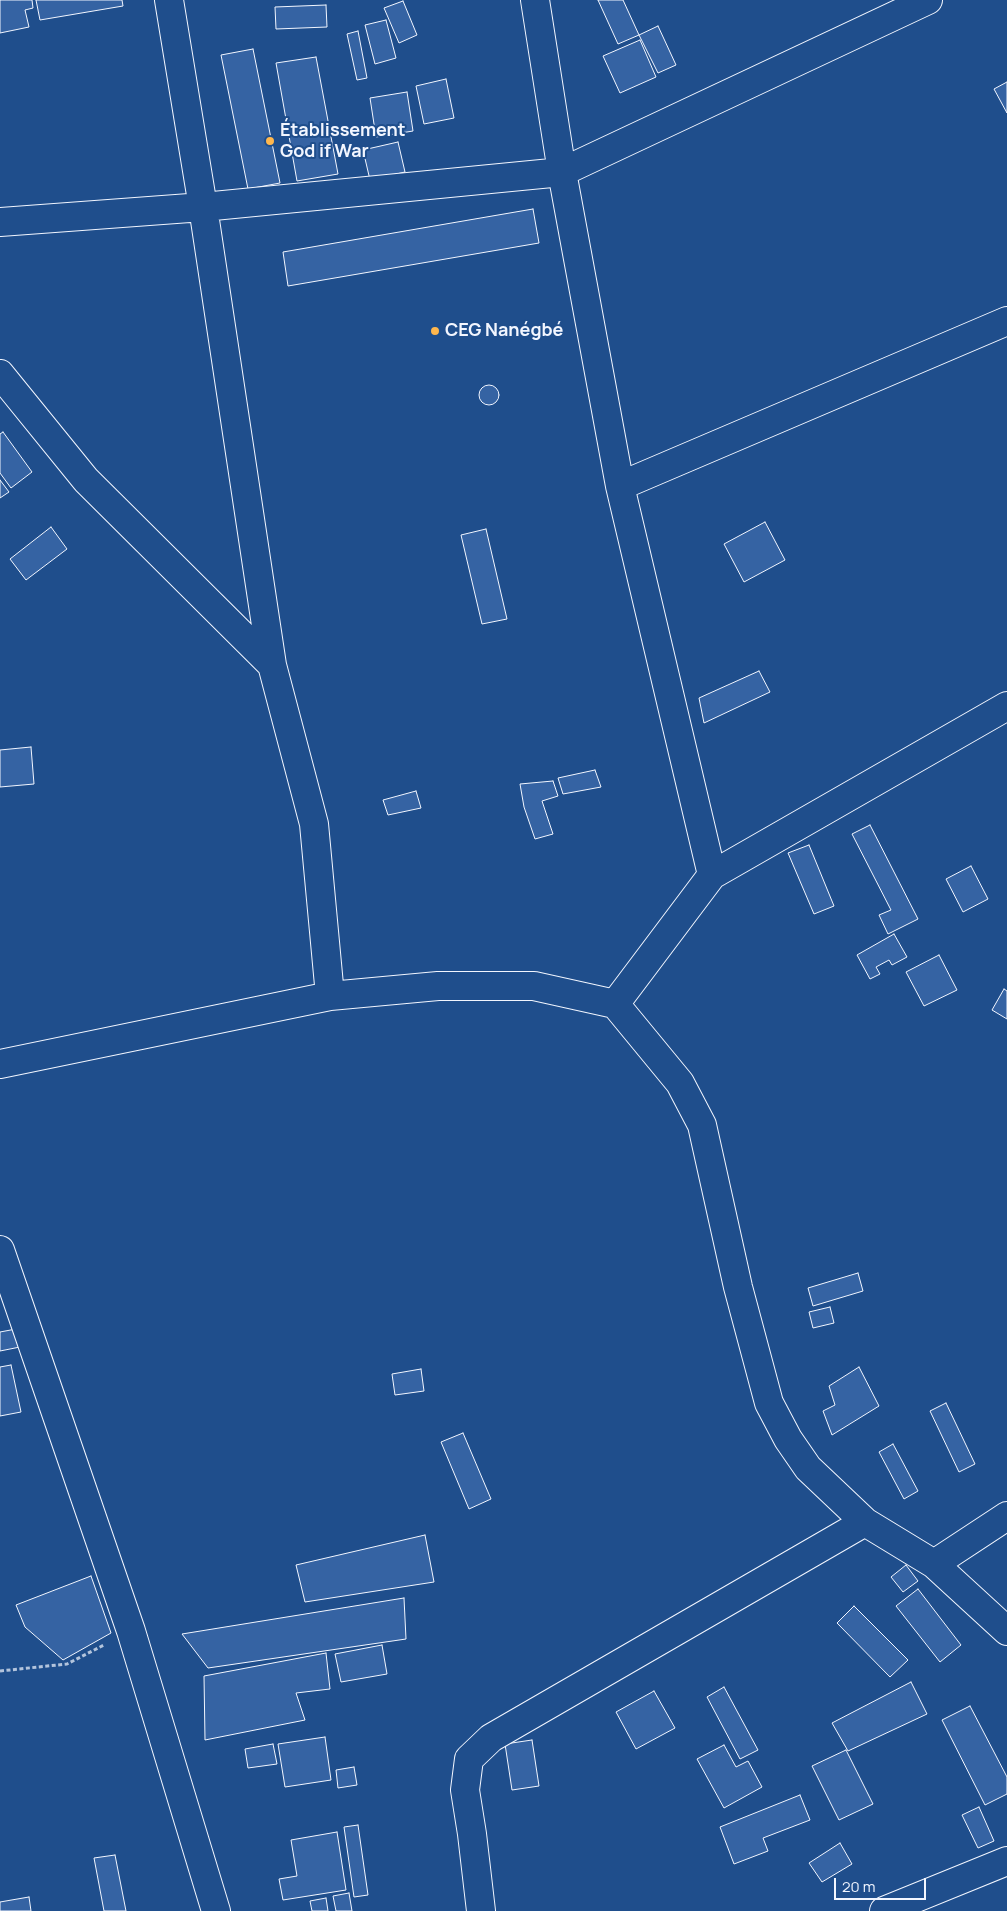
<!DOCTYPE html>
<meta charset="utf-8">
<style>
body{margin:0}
#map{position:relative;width:1007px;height:1911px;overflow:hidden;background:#1f4e8c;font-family:Manrope,sans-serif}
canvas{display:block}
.scale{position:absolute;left:834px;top:1878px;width:92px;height:22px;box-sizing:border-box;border:2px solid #f2f6ff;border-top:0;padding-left:6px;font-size:15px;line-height:18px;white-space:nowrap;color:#f2f6ff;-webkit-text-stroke:4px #1f4e8c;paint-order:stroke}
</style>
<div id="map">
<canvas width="1007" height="1911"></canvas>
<div class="scale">20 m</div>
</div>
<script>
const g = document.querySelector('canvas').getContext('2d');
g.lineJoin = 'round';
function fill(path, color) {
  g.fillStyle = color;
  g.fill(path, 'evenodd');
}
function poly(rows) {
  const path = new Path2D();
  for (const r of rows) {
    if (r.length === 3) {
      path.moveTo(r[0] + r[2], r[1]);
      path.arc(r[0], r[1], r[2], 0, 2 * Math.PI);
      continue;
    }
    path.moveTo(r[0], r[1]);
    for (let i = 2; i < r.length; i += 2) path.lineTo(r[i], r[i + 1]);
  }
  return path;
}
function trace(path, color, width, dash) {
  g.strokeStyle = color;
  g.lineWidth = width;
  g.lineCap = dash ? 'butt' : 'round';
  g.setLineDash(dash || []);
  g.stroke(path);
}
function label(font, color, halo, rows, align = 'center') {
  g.font = font + ' Manrope,sans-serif';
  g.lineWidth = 4;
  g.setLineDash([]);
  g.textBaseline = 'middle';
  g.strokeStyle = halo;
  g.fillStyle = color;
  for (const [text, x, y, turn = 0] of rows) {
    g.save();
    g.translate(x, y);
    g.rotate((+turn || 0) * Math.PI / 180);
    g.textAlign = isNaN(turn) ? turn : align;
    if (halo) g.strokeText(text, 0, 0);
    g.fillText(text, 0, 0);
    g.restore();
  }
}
const building = poly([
 [0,0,32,0,33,8,25,10,29,27,0,33,0,0],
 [36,0,122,0,123,6,40,20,36,0],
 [598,0,623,0,639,35,618,44,598,0],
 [403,1,417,35,399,43,384,8,403,1],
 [326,5,327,27,276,29,275,7,326,5],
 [386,20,396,58,375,64,365,25,386,20],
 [658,26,676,65,658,73,639,35,658,26],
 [358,31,367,78,357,80,347,34,358,31],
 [640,40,656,77,620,93,603,56,640,40],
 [253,49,280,183,248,189,221,55,253,49],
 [316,57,338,174,297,181,276,63,316,57],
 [446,79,454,118,424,124,416,86,446,79],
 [1007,82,1007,113,994,89,1007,82],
 [407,92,413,131,376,137,370,98,407,92],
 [398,142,405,172,370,180,363,150,398,142],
 [533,209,539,243,288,286,283,252,533,209],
 [489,395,10],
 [3,432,32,472,11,488,0,473,0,434,3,432],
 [0,480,9,492,0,498,0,480],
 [765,522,785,560,744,582,724,544,765,522],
 [51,527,67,549,26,580,10,559,51,527],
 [486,529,507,619,482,624,461,535,486,529],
 [759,671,770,692,704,723,699,698,759,671],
 [31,747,34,784,0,787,0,750,31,747],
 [595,770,601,787,563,794,558,778,595,770],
 [553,781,558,796,542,801,553,834,535,839,524,807,520,784,553,781],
 [416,791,421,808,388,815,383,800,416,791],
 [870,825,918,919,888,934,879,915,891,910,852,834,870,825],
 [809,845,834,906,814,914,788,853,809,845],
 [971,866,988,899,963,912,946,879,971,866],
 [894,934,907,957,892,965,889,960,876,967,880,974,870,979,857,955,894,934],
 [939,955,957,990,924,1006,906,972,939,955],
 [1004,989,1007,991,1007,1019,992,1010,1004,989],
 [858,1273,863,1291,813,1306,808,1288,858,1273],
 [830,1307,834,1323,813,1328,809,1312,830,1307],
 [16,1329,20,1347,0,1351,0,1332,16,1329],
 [11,1365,21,1412,0,1416,0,1367,11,1365],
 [859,1367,879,1406,832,1435,823,1411,835,1405,829,1386,859,1367],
 [421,1369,424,1391,395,1395,392,1374,421,1369],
 [946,1403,975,1464,959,1472,930,1411,946,1403],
 [463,1433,491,1499,469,1509,441,1442,463,1433],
 [893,1444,918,1491,904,1499,879,1452,893,1444],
 [425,1535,434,1582,305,1602,296,1565,425,1535],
 [906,1565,918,1581,903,1592,891,1577,906,1565],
 [91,1576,111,1633,63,1660,25,1627,16,1605,91,1576],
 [918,1589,961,1645,940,1662,896,1606,918,1589],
 [404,1598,406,1639,208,1668,182,1634,404,1598],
 [854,1606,908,1660,890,1677,837,1623,854,1606],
 [382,1645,387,1674,341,1682,335,1654,382,1645],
 [326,1653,330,1689,296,1693,305,1720,205,1740,204,1676,326,1653],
 [911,1682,927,1714,848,1751,832,1723,911,1682],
 [724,1687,758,1750,740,1759,707,1697,724,1687],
 [654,1691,675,1728,636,1749,616,1712,654,1691],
 [970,1706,1007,1777,1007,1794,985,1805,942,1720,970,1706],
 [325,1737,331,1780,285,1787,278,1744,325,1737],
 [532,1740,539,1786,512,1790,505,1744,532,1740],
 [273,1744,277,1764,248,1768,245,1749,273,1744],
 [724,1745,736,1767,748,1761,762,1787,724,1808,697,1759,724,1745],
 [846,1750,873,1804,839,1820,812,1766,846,1750],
 [354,1767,357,1785,338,1788,336,1770,354,1767],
 [800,1795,810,1820,763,1838,768,1851,734,1864,720,1827,800,1795],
 [979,1807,994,1841,978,1848,962,1815,979,1807],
 [358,1825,368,1895,354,1897,344,1827,358,1825],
 [337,1832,346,1890,283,1900,279,1879,297,1876,291,1840,337,1832],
 [840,1843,852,1864,822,1882,809,1863,840,1843],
 [115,1855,126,1911,104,1911,94,1858,115,1855],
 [349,1893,352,1911,336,1911,333,1896,349,1893],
 [29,1897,31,1911,0,1911,0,1902,29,1897],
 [326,1898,328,1911,312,1911,310,1901,326,1898]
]);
fill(building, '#3563a3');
trace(building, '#f2f6ff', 1);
const street = poly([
 [169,0,203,207,272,665,314,824,330,996,438,986,534,986,615,1004,680,1083,702,1125,738,1287,769,1403,788,1439,808,1468,865,1522,934,1564,1007,1631],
 [535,0,562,172,620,486,712,875],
 [0,222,203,207,562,172,928,0],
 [0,374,86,480,272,665],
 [620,486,1007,321],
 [615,1004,712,875,1007,706],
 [0,1064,330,996],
 [0,1250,131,1631,216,1911],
 [934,1564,1007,1516],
 [481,1911,472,1834,465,1790,469,1759,491,1738,865,1522],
 [884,1911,1007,1861]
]);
trace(street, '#f2f6ff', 30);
trace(poly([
 [0,1671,67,1664,104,1645]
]), '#b3c4dc', 3, [4, 2.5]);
trace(street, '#1f4e8c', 28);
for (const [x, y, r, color] of [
 [270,141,5,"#ffb74d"],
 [435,331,5,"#ffb74d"]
]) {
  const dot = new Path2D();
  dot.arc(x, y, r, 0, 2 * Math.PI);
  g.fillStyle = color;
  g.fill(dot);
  trace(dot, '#1f4e8c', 2);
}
label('bold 18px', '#f2f6ff', '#1f4e8c', [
 ["Établissement",280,131],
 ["God if War",280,152],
 ["CEG Nanégbé",445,331]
], 'left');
</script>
